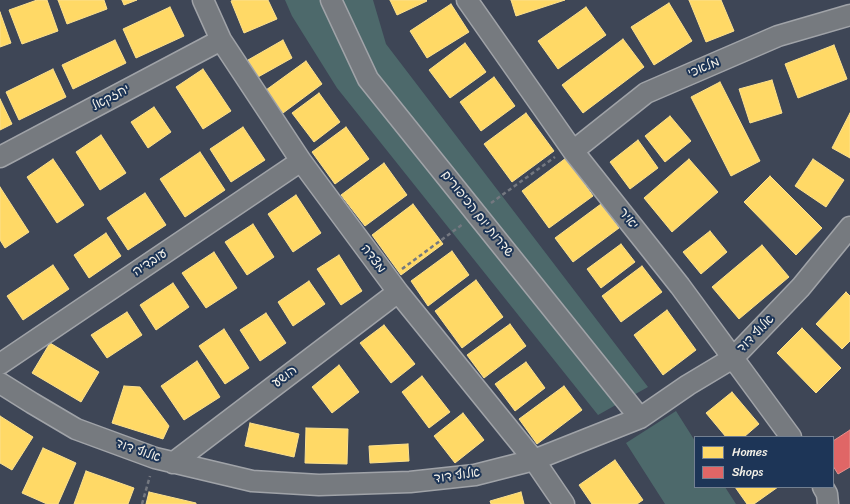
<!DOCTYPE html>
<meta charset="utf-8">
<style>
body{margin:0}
#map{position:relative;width:850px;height:504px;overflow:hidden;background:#3e4656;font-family:Sriracha,sans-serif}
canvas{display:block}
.legend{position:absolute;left:694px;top:436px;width:140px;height:52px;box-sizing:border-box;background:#1d3557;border:1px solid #738091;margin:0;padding:5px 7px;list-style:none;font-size:12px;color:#f4f1e8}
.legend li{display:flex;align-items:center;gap:8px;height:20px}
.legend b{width:20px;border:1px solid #738091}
</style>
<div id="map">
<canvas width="850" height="504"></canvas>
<ul class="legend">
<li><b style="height:11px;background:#ffd966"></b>Homes</li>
<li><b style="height:11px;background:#e06666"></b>Shops</li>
</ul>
</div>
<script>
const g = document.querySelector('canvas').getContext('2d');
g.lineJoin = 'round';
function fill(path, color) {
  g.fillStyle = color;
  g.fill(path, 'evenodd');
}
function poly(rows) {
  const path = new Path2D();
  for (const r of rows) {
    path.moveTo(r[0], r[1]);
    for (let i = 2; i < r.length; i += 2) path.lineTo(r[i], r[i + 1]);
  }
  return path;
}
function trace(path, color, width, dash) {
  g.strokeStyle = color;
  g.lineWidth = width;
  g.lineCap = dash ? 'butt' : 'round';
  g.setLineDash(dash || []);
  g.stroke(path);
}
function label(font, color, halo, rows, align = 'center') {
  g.font = font + ' Sriracha,"Playpen Sans Hebrew",sans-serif';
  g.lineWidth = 4;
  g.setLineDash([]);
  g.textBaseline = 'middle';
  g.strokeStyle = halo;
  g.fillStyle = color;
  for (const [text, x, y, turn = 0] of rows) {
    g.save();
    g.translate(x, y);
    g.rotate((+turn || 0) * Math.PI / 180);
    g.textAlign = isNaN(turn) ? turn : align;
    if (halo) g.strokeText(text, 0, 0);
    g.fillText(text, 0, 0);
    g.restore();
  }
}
fill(poly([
 [285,0,373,0,386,44,648,387,598,415,337,88,292,16],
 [676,411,695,441,695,487,725,487,736,504,665,504,626,443]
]), '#4d696b');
const homes = poly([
 [37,0,47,0,58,31,22,44,9,10,37,0],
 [58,0,104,0,107,9,67,24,58,0],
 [122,0,137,0,124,5,122,0],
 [233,0,268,0,277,19,244,33,231,1,233,0],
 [390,0,426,0,427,1,397,15,390,0],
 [511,0,565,0,516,16,511,0],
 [689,0,721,0,734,31,706,42,689,0],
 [669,3,692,41,654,65,631,27,669,3],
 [451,4,469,32,427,58,410,31,451,4],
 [170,7,184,36,136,58,123,29,170,7],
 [586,7,606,35,558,69,538,41,586,7],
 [0,12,11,43,0,47,0,12],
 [623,39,644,67,583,113,562,85,623,39],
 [115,40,126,63,73,89,62,65,115,40],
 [283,40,292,58,258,77,248,60,283,40],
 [465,43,486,72,450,98,429,70,465,43],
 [834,45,847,79,798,98,785,64,834,45],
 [306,61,322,84,283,113,266,90,306,61],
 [53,69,66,97,19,120,6,92,53,69],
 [203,69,231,111,203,129,176,87,203,69],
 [494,77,515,106,481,131,460,102,494,77],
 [772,80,782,113,750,123,739,89,772,80],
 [720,82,760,161,731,176,691,97,720,82],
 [319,93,340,122,314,142,292,113,319,93],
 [0,99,12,124,0,130,0,99],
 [154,107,171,132,148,148,131,122,154,107],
 [526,113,554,151,512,182,484,144,526,113],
 [850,113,850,158,832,148,850,113],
 [670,116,691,141,665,162,645,136,670,116],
 [243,127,265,160,231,182,210,149,243,127],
 [346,127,369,159,335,184,312,152,346,127],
 [101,135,126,173,100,190,76,152,101,135],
 [638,140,658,168,630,189,610,162,638,140],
 [200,152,225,190,185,217,160,179,200,152],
 [566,158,593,196,549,228,522,191,566,158],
 [53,159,84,205,57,223,27,177,53,159],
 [689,159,718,192,672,232,644,198,689,159],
 [813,159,844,180,826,207,795,186,813,159],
 [384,163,407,195,365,226,341,195,384,163],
 [770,176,822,228,796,255,744,202,770,176],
 [0,187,29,232,5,248,0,240,0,187],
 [145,193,166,225,128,250,107,218,145,193],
 [296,195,321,233,293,252,268,214,296,195],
 [413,204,443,244,401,275,372,235,413,204],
 [601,204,619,228,573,262,555,238,601,204],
 [253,224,274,257,247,275,225,242,253,224],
 [710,231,727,252,701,274,683,252,710,231],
 [106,233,121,256,89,278,74,255,106,233],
 [621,244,635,262,601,288,587,269,621,244],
 [762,245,789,277,739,319,712,287,762,245],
 [452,251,469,275,428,306,411,281,452,251],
 [214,252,237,288,206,308,182,273,214,252],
 [339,255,362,291,341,305,317,269,339,255],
 [53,265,69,289,23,320,7,296,53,265],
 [642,266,662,292,621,322,602,296,642,266],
 [476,280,503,317,462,348,435,311,476,280],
 [309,281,325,304,293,326,278,302,309,281],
 [173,283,189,307,156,330,140,305,173,283],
 [846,292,850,296,850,341,842,349,816,324,846,292],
 [667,310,696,350,663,375,634,335,667,310],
 [127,312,142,335,107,358,91,335,127,312],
 [266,313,286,343,260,361,240,330,266,313],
 [510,324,526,346,484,378,467,355,510,324],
 [384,325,415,364,391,383,360,343,384,325],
 [802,328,841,368,816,393,777,353,802,328],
 [224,329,249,368,225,384,199,346,224,329],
 [50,343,99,372,81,402,32,373,50,343],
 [197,361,220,397,184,420,161,386,197,361],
 [526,362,545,388,515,411,495,384,526,362],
 [339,365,359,392,332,413,312,387,339,365],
 [422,376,450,412,429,428,402,392,422,376],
 [124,386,140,387,169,426,163,439,112,423,124,386],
 [564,386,582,410,537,444,519,419,564,386],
 [732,392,759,424,744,437,726,437,706,413,732,392],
 [463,413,484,440,455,463,434,436,463,413],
 [0,416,33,437,12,470,0,463,0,416],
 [250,423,299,434,294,457,245,446,250,423],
 [306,428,348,429,347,464,305,463,306,428],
 [408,444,409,461,370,463,369,446,408,444],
 [43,448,76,463,58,504,47,504,22,493,43,448],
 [615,460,643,500,637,504,592,504,579,485,615,460],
 [86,471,134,488,128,504,74,504,86,471],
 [735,487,778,487,754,504,747,504,735,487],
 [149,492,196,503,196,504,146,504,149,492],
 [521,492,524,504,491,504,490,501,521,492]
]);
fill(homes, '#ffd966');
trace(homes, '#fce08d', 1);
const shops = poly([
 [850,430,850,467,838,474,833,466,833,441,850,430]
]);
fill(shops, '#e06666');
trace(shops, '#e6908d', 1);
const minor = poly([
 [203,0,221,40,301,161,398,292,534,460,564,504],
 [331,0,368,79,640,418],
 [467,0,573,151,680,286,791,437],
 [573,151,646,93,778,36,850,15],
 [0,157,221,40],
 [0,364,301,161],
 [0,383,32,403,76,429,155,458,252,481,319,485,410,482,475,475,534,460,640,418,688,385,733,358,801,287,850,227],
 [173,463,398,292],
 [823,487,827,494,828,504]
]);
trace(minor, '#a0a3a8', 23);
trace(poly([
 [491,203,555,157],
 [402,269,463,224],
 [142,504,150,476]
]), '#747880', 2.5, [4, 3]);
trace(minor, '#767a7f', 20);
label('13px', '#f4f1e8', '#1d3557', [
 ["מלאכי",704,68,-23],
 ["יחזקאל",111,98,-28],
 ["שדרות יום הכיפורים",477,214,51],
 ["יאיר",628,219,52],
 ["מצדה",373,259,53],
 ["עובדיה",150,263,-34],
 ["אלוף דוד",756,334,-46],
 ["הושע",285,377,-37],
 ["אלוף דוד",138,451,19],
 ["אלוף דוד",457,476,-8]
]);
</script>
